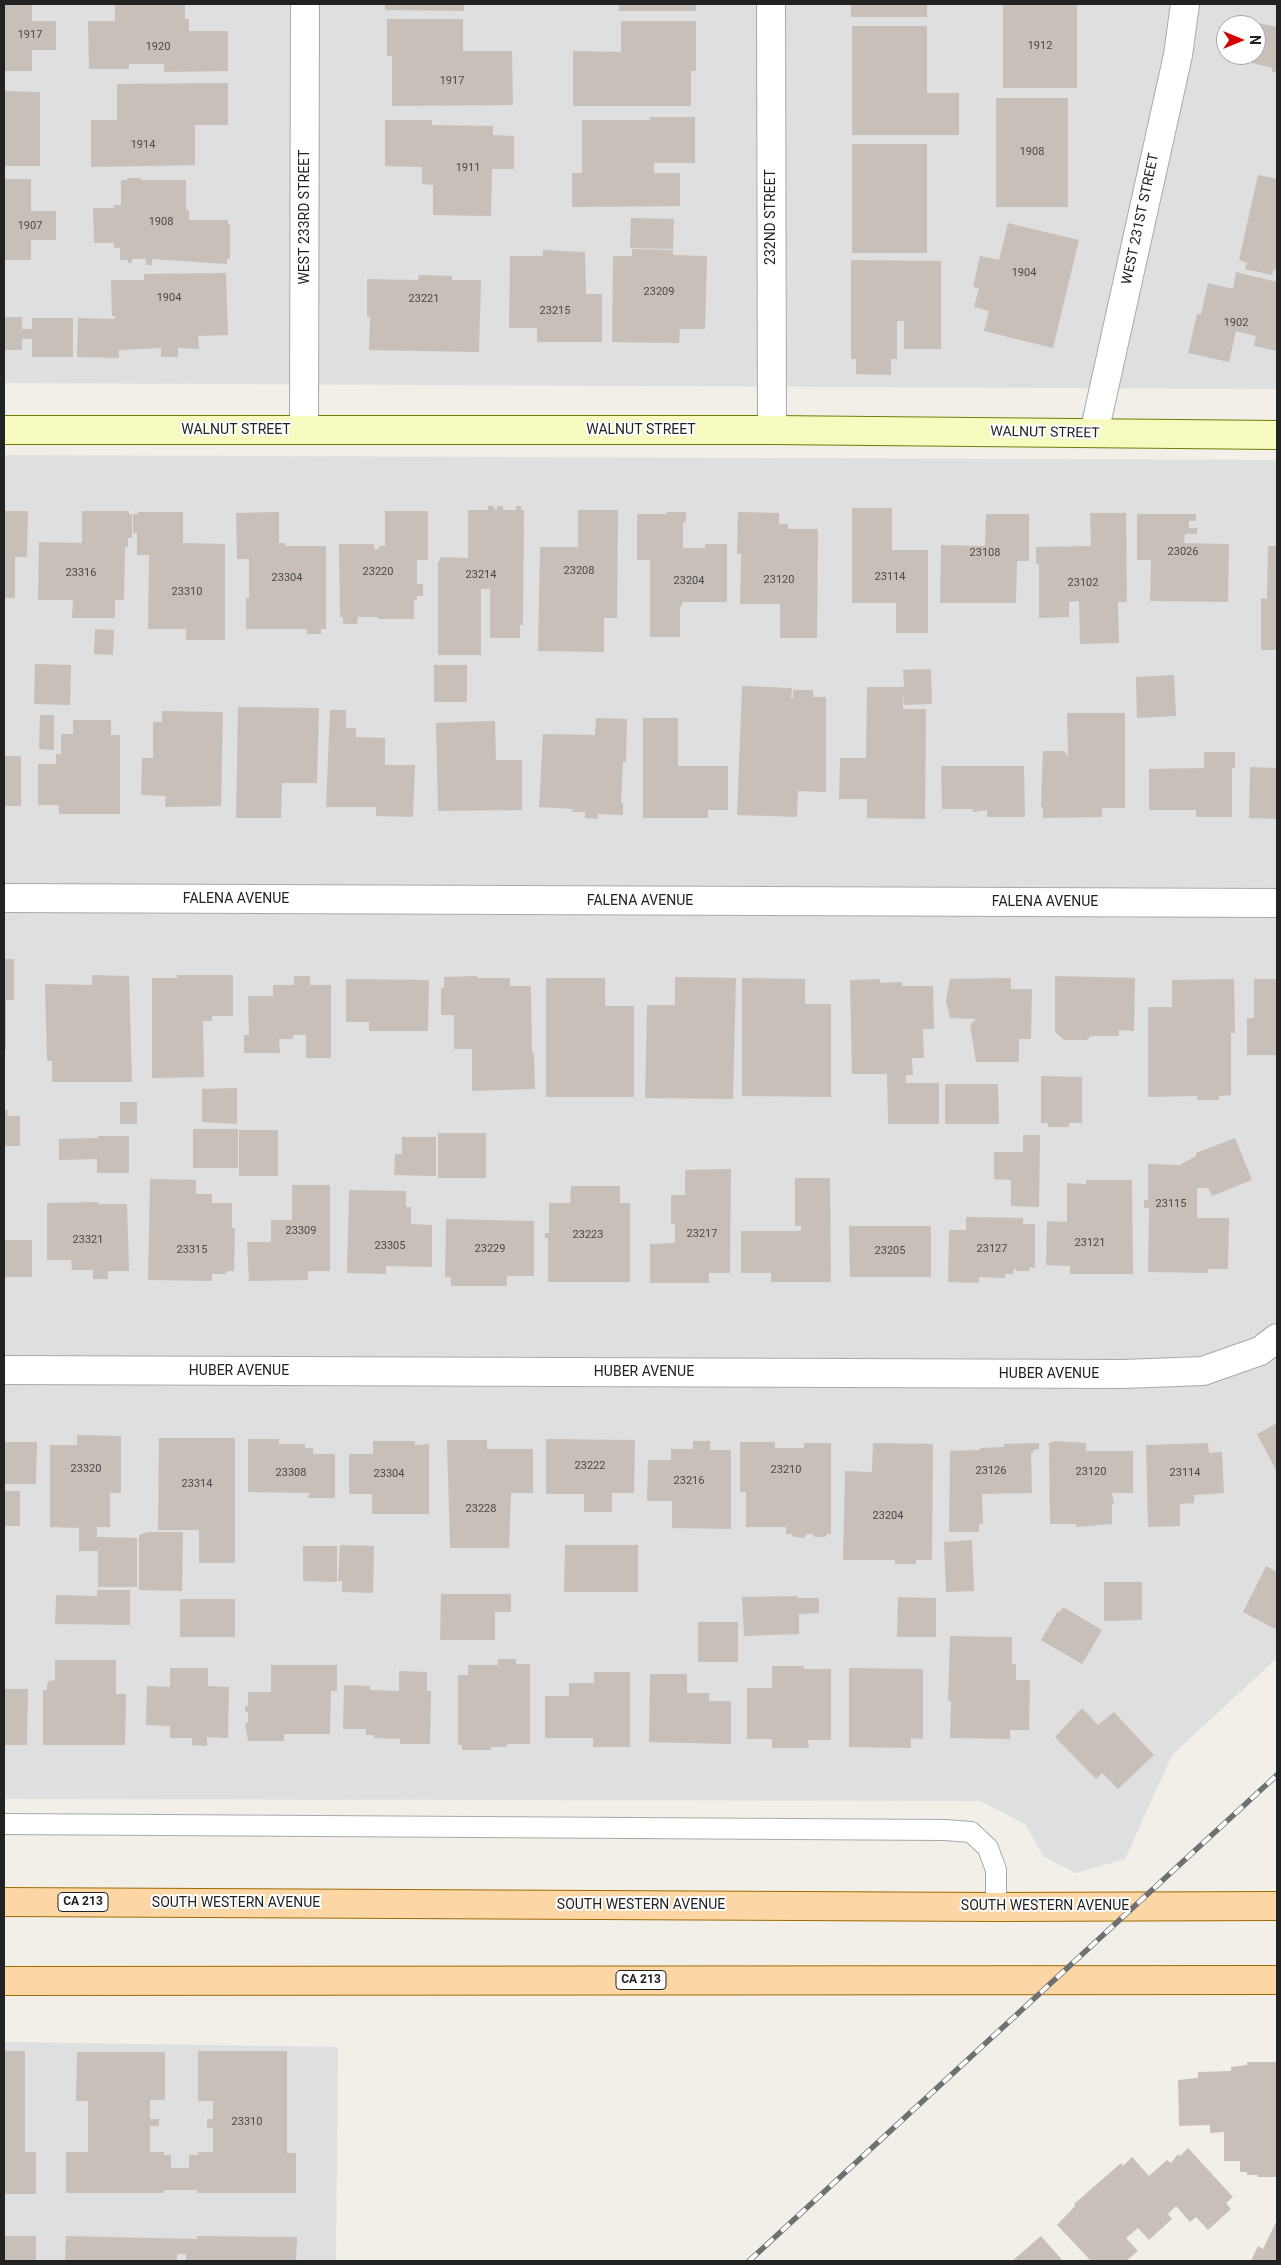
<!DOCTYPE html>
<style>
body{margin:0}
#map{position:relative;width:1281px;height:2265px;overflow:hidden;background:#f2efe9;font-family:Roboto,sans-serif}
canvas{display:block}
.frame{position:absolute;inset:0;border:5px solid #222;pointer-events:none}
.north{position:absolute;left:1216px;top:15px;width:50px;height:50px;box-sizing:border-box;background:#fff;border:1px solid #a7a7a7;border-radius:50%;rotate:90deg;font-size:14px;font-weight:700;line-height:20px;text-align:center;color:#222}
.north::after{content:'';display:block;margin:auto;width:18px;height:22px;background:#d40000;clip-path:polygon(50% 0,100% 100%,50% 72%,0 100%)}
</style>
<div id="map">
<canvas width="1281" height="2265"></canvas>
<div class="frame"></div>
<div class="north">N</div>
</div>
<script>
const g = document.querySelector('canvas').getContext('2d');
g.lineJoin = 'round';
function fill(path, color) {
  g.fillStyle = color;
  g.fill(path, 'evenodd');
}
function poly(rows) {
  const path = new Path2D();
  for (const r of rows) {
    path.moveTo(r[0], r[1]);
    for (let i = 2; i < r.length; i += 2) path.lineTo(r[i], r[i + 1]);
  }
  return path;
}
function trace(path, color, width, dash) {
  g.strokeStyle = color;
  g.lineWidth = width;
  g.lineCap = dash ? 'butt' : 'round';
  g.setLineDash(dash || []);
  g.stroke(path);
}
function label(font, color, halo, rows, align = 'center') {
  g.font = font + ' Roboto,sans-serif';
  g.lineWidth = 4;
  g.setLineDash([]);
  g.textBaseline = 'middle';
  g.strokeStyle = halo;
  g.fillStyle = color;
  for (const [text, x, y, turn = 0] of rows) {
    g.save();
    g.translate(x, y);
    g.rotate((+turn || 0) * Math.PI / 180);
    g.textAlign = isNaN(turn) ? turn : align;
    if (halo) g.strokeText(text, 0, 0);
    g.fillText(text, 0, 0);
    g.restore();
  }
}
fill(poly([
 [4,4,1277,4,1277,389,4,383],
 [1226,25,1256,25,1256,55,1226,55],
 [4,455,1277,460,1277,1658,1172,1755,1125,1859,1076,1873,1044,1857,1025,1824,980,1801,4,1799],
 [4,2042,338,2047,336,2261,4,2261]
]), '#e0dfdf');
fill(poly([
 [4,4,32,4,32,21,56,21,56,50,32,50,32,71,4,71],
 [115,4,185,4,185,19,189,19,189,31,228,31,228,71,164,72,164,64,129,64,129,69,89,69,88,21,115,21],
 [385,4,464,4,464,11,385,10],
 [619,4,696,4,696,11,619,11],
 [851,4,927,4,927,17,851,17],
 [1003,4,1077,4,1077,88,1003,88],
 [387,19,463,19,463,51,512,51,513,105,392,106,392,56,387,56],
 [621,21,696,21,696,71,691,71,691,106,573,106,573,51,621,52],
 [1258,23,1277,27,1277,73,1272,71,1272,68,1248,62,1250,55,1256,55],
 [852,26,927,26,927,93,959,93,959,135,852,135],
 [228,83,228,125,195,125,195,165,91,167,91,120,117,120,117,84],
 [4,91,40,92,40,166,4,166],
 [996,98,1068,98,1068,207,996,207],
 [650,117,695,117,695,163,654,163,654,173,680,173,680,206,572,207,572,173,582,173,582,120,650,120],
 [385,120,432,120,432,125,493,126,493,135,514,136,514,169,492,169,491,216,433,215,433,185,422,184,422,167,385,166],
 [852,144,927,144,927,253,852,253],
 [1258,175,1277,179,1277,270,1274,269,1272,275,1245,269,1247,263,1239,260],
 [127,178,141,178,141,180,186,180,186,210,189,210,189,220,228,220,228,224,230,224,230,259,227,259,227,264,152,259,152,265,146,265,146,259,132,259,132,263,128,263,128,260,120,260,120,248,114,248,114,243,94,243,93,208,114,208,114,205,121,205,121,180,127,180],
 [4,179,31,179,31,211,56,211,56,240,31,240,31,260,4,260],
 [631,218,674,219,673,249,630,248],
 [1008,223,1079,240,1053,348,984,331,989,311,974,307,979,288,973,287,980,256,999,260],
 [632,249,673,250,673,255,707,256,705,329,680,329,679,343,612,342,613,256,632,256],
 [543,250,585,252,586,294,602,294,602,342,537,342,537,328,509,328,510,256,543,256],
 [851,260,941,261,941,349,904,349,904,321,897,321,897,359,891,359,891,375,856,374,856,359,851,359],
 [1236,272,1277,282,1277,351,1254,346,1256,336,1236,331,1229,362,1188,353,1197,314,1201,314,1208,283,1233,289],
 [226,273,228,335,198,336,199,349,178,348,178,357,161,357,161,348,119,350,119,358,77,357,78,318,114,319,116,316,112,316,111,280,144,280,144,274],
 [419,275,452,276,452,280,481,280,479,352,369,350,370,317,367,317,367,279,418,280],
 [4,317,22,317,22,329,32,329,32,318,73,318,73,357,32,357,32,339,22,339,22,350,4,350],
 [488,506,494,506,494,509,497,509,497,506,503,506,503,510,516,510,516,506,521,506,521,510,524,510,523,625,520,625,520,638,490,638,490,589,481,589,481,655,438,655,438,561,440,561,440,557,468,558,468,510,488,510],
 [852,508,892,508,892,550,928,550,928,633,896,633,896,603,852,603],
 [578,510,618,510,617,618,604,618,604,652,538,651,540,547,578,547],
 [4,511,28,511,27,557,15,557,15,598,4,598],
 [82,511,129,511,129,514,132,514,132,538,128,538,128,547,125,547,124,600,115,600,115,618,72,618,73,600,38,600,39,542,82,543],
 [385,511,428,511,428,560,417,560,417,584,423,584,423,596,417,596,417,600,414,600,414,619,378,619,378,617,358,617,357,624,343,624,343,617,340,617,339,544,374,544,374,549,379,549,379,546,385,546],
 [138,512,183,512,183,543,225,544,225,640,186,640,186,629,148,629,149,555,137,555,137,533,133,533,133,514,138,514],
 [279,512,279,543,285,543,285,546,326,546,326,629,321,629,321,634,307,634,307,629,246,629,246,598,249,598,249,559,237,559,236,513],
 [667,512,686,512,686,522,683,522,683,548,705,548,705,544,727,544,727,602,683,602,680,608,680,637,650,637,650,560,637,560,637,514,667,514],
 [738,512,779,513,779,524,788,524,788,529,818,529,817,638,780,638,780,604,740,604,741,554,737,554],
 [1090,513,1126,513,1127,602,1118,602,1119,643,1080,644,1079,601,1069,602,1069,617,1039,618,1039,564,1036,564,1036,547,1091,546],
 [986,514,1029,514,1029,561,1017,561,1016,603,940,603,941,545,985,546],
 [1137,514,1196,514,1196,521,1189,521,1189,528,1197,528,1197,534,1185,534,1184,543,1229,544,1228,602,1150,601,1151,560,1137,560],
 [1268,546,1277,546,1277,650,1261,650,1261,598,1267,599],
 [95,629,114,630,113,655,94,654],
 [35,664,71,665,70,705,34,704],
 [434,665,467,665,467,702,434,702],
 [931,669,932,704,904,705,903,693,903,709,926,709,925,819,867,818,867,799,839,799,840,758,866,758,867,687,904,687,903,670],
 [1174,675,1176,716,1137,718,1136,677],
 [742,686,792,688,791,698,793,698,793,690,813,690,813,697,826,697,826,792,798,791,797,817,737,815],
 [238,707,319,708,317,783,282,783,281,818,236,818],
 [330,710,346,710,346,728,356,728,356,737,385,738,385,765,415,765,413,817,376,816,376,807,326,807],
 [162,711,223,712,221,806,165,807,166,796,141,795,142,758,153,758,153,722,162,722],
 [1067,713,1125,713,1125,808,1102,808,1102,817,1043,818,1043,807,1041,807,1043,751,1064,751,1068,757],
 [40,715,54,715,54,750,39,749],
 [596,718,627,719,626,762,623,762,621,803,623,803,623,815,598,814,598,819,585,818,585,812,572,812,573,809,539,807,543,734,595,735],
 [643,718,678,718,678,766,728,766,728,810,708,810,708,818,643,818],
 [73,720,111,720,111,735,120,735,120,814,59,814,59,805,38,805,38,764,56,764,56,754,61,754,61,734,73,734],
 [495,721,496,760,522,760,522,810,438,811,436,723],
 [1204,752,1235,752,1235,768,1232,768,1232,817,1196,817,1196,810,1149,810,1149,769,1204,768],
 [4,756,21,756,21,806,4,806],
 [941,766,1024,766,1025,817,987,817,987,810,973,812,973,809,942,809],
 [1250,767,1277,768,1277,819,1249,818],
 [4,959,14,959,14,1000,6,1000,6,1050,4,1050],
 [92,975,129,976,132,1082,52,1082,52,1061,47,1061,45,984,92,985],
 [177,975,233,975,233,1016,212,1016,212,1021,203,1021,204,1077,152,1078,152,978,177,978],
 [294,976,310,976,310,985,331,985,331,1058,306,1058,306,1035,293,1035,293,1039,279,1039,280,1053,244,1053,244,1035,249,1035,248,996,273,996,273,985,294,985],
 [477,976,477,978,510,978,510,986,531,986,532,1053,534,1053,535,1089,472,1091,472,1049,454,1049,454,1015,441,1015,441,988,444,988,444,977],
 [1055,976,1135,978,1134,1031,1119,1030,1119,1036,1091,1036,1087,1040,1064,1040,1055,1032],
 [675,977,736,978,733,1099,645,1098,647,1005,675,1005],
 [546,978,605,978,605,1006,634,1006,634,1097,546,1097],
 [742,978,805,979,805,1004,831,1004,831,1097,742,1096],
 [1011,978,1011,989,1032,989,1031,1039,1019,1039,1019,1062,976,1062,970,1025,976,1019,950,1018,946,1001,950,979],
 [346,979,429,980,428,1031,369,1031,369,1022,346,1022],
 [880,979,880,983,902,982,902,986,933,986,934,1029,923,1029,924,1058,912,1058,913,1075,906,1075,906,1083,939,1083,939,1124,888,1124,887,1074,852,1074,850,980],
 [1234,979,1235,1033,1231,1033,1231,1095,1219,1096,1219,1100,1197,1100,1197,1096,1148,1097,1148,1007,1172,1007,1172,980],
 [1254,979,1277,979,1277,1055,1247,1055,1247,1018,1254,1018],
 [1041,1076,1082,1077,1082,1123,1069,1123,1069,1127,1048,1127,1048,1123,1041,1123],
 [945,1084,998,1084,999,1124,945,1124],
 [237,1088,237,1124,202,1122,202,1089],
 [120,1102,137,1102,137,1124,120,1124],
 [4,1110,8,1110,7,1116,20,1116,20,1146,4,1146],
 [193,1129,238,1129,238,1168,193,1168],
 [239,1130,278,1130,278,1176,239,1176],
 [438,1133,486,1133,486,1178,438,1178],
 [1023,1135,1040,1135,1039,1207,1011,1206,1011,1180,994,1179,994,1152,1023,1152],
 [98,1136,129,1136,129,1173,97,1173,97,1159,59,1160,59,1139,98,1138],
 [402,1137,436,1137,436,1176,394,1175,395,1154,402,1154],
 [1235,1138,1252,1180,1212,1196,1208,1188,1197,1188,1197,1218,1229,1218,1228,1269,1208,1269,1208,1273,1148,1272,1149,1208,1144,1208,1144,1200,1148,1200,1148,1164,1180,1165,1196,1156,1196,1153],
 [731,1169,730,1273,709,1273,709,1283,650,1283,650,1244,675,1243,675,1224,671,1224,671,1195,685,1195,685,1170],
 [795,1178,830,1178,831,1282,771,1282,771,1273,741,1273,741,1231,801,1231,801,1226,795,1226],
 [150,1179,196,1180,196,1194,212,1194,212,1203,232,1203,232,1228,235,1228,234,1271,228,1271,225,1274,212,1274,212,1281,148,1280],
 [1086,1180,1132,1180,1133,1274,1070,1274,1070,1266,1046,1265,1047,1221,1067,1222,1067,1183,1086,1184],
 [292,1185,330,1185,330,1271,308,1271,308,1280,249,1281,247,1242,271,1242,271,1220,292,1220],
 [571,1186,620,1186,620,1203,630,1203,630,1282,548,1282,548,1238,545,1238,545,1233,549,1233,549,1203,570,1203],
 [349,1190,406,1191,406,1207,411,1207,411,1224,432,1225,432,1267,386,1266,386,1274,347,1273],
 [98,1202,98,1204,127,1204,129,1271,108,1271,108,1279,93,1279,93,1270,72,1270,71,1260,47,1260,47,1203],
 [966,1217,1023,1218,1023,1224,1035,1224,1035,1268,1030,1267,1029,1271,1016,1271,1016,1269,1014,1269,1013,1274,1005,1274,1005,1278,979,1277,979,1283,948,1282,949,1230,966,1230],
 [446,1219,534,1221,534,1276,507,1276,507,1286,451,1286,451,1277,445,1277],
 [849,1226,931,1226,931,1277,850,1277],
 [4,1240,32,1240,32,1277,4,1277],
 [1277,1423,1277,1472,1257,1434],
 [77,1435,121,1436,121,1493,110,1493,110,1527,97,1527,97,1537,137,1538,137,1587,98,1587,98,1551,79,1551,79,1528,50,1527,50,1445,77,1445],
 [159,1438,235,1438,235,1563,199,1563,199,1530,158,1530],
 [248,1439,279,1439,279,1444,305,1444,305,1448,313,1448,313,1454,335,1454,335,1498,308,1498,309,1493,248,1492],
 [546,1439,635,1440,634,1493,612,1493,612,1512,584,1512,584,1494,546,1494],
 [447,1440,487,1440,487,1449,533,1449,533,1493,511,1493,509,1548,450,1548],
 [373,1441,415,1441,415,1445,429,1444,429,1514,372,1514,372,1494,349,1494,349,1454,373,1454],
 [693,1441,710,1441,710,1450,731,1450,731,1529,672,1528,672,1501,647,1501,648,1460,671,1460,671,1449,693,1449],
 [1056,1441,1086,1443,1086,1451,1133,1451,1133,1493,1112,1493,1114,1504,1112,1504,1112,1524,1076,1527,1076,1524,1050,1524,1049,1443],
 [4,1442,37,1442,36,1484,4,1484],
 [740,1442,775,1442,775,1448,804,1448,804,1443,831,1443,831,1534,827,1534,825,1537,815,1537,812,1534,807,1534,804,1538,794,1537,791,1534,786,1534,786,1527,746,1527,746,1492,740,1492],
 [873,1443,933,1444,932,1560,916,1560,916,1564,895,1564,895,1560,843,1560,845,1471,872,1472],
 [1039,1443,1039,1449,1033,1450,1033,1453,1031,1453,1032,1493,982,1494,983,1524,979,1524,979,1532,949,1532,950,1451,980,1450,980,1448,1004,1447,1004,1444],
 [1208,1443,1209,1453,1222,1452,1224,1493,1194,1495,1194,1503,1180,1504,1180,1526,1148,1527,1146,1445],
 [4,1491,20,1491,20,1526,4,1526],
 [148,1532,183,1532,182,1591,139,1590,139,1535],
 [972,1540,974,1591,946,1592,944,1542],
 [340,1545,374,1546,373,1593,342,1592,342,1581,338,1581],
 [565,1545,638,1545,638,1592,564,1592],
 [303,1546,337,1546,337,1582,303,1581],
 [1266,1566,1277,1572,1277,1630,1243,1612],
 [1104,1582,1142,1582,1142,1620,1104,1621],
 [97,1590,130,1590,130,1625,55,1624,56,1595,97,1596],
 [441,1594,511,1594,511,1612,495,1612,495,1640,440,1640],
 [798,1596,798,1598,819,1598,819,1613,799,1614,799,1634,744,1636,742,1597],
 [898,1597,936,1598,936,1637,897,1637],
 [180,1599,235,1599,235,1637,180,1637],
 [1063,1607,1102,1630,1082,1664,1041,1640,1058,1611,1060,1612],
 [698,1622,738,1622,738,1662,698,1662],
 [950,1636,1012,1637,1012,1664,1016,1664,1016,1680,1030,1680,1029,1730,1010,1730,1010,1739,950,1738,951,1701,948,1701],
 [498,1659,516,1659,516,1664,530,1664,530,1744,507,1744,507,1747,491,1747,491,1750,462,1750,462,1745,458,1745,458,1675,468,1675,468,1665,498,1665],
 [55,1660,116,1660,116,1694,126,1694,125,1745,43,1745,43,1690,47,1690,47,1684,49,1681,55,1680],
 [271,1665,337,1665,337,1691,331,1691,330,1734,284,1734,284,1741,248,1741,245,1723,248,1723,248,1712,245,1712,245,1706,248,1706,248,1692,271,1692],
 [772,1666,804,1666,804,1669,831,1669,831,1740,808,1740,809,1748,772,1748,772,1739,747,1739,747,1688,772,1688],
 [170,1668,208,1668,208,1686,229,1687,228,1738,207,1737,207,1746,192,1745,192,1738,170,1738,170,1726,146,1725,147,1686,170,1687],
 [849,1668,923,1669,923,1739,911,1738,911,1748,849,1747],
 [399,1671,427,1672,427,1691,431,1691,430,1744,400,1744,400,1739,374,1738,374,1735,366,1735,366,1729,343,1729,344,1685,370,1686,370,1690,399,1691],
 [594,1672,630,1672,630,1747,593,1747,593,1738,545,1738,545,1696,569,1696,569,1683,594,1683],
 [650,1674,687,1674,687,1693,709,1693,709,1701,731,1701,731,1744,649,1742],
 [4,1689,28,1689,27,1745,4,1745],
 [1082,1708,1098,1725,1114,1712,1154,1755,1118,1789,1102,1773,1096,1779,1055,1737],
 [4,2051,25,2051,25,2152,36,2152,36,2194,4,2194],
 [198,2051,287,2051,287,2153,296,2153,296,2193,197,2193,197,2190,164,2190,164,2193,66,2193,66,2152,88,2152,88,2101,76,2101,77,2052,165,2052,165,2100,150,2100,150,2119,159,2119,159,2126,150,2126,150,2152,164,2152,164,2155,171,2155,171,2168,189,2168,189,2155,198,2155,198,2152,213,2152,213,2128,207,2128,207,2119,213,2119,213,2101,198,2101],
 [1247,2062,1277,2062,1277,2177,1258,2177,1258,2175,1247,2175,1247,2172,1240,2172,1240,2161,1224,2161,1224,2132,1210,2133,1210,2125,1179,2126,1178,2080,1198,2078,1198,2072,1231,2071,1231,2067,1247,2065],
 [1188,2148,1233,2197,1226,2203,1231,2209,1208,2230,1196,2217,1190,2222,1176,2206,1168,2214,1172,2219,1149,2240,1138,2228,1126,2238,1138,2251,1126,2261,1091,2261,1057,2225,1075,2206,1074,2204,1121,2163,1123,2166,1132,2157,1149,2176,1167,2160,1171,2163,1178,2154,1180,2156],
 [1276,2222,1277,2222,1277,2261,1251,2261,1258,2246,1263,2249],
 [4,2236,36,2236,36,2261,4,2261],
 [66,2236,197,2239,197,2236,297,2237,296,2261,186,2261,186,2254,177,2254,177,2261,65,2261],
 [1041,2236,1063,2261,1012,2261]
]), '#c7bfb8');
const lane = poly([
 [4,1824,945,1830,971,1832,988,1848,996,1870,996,1907]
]);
const street = poly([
 [771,4,772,430],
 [304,430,305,4],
 [1094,433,1178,55,1185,4],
 [4,898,1277,903],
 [4,1370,1123,1374,1203,1371,1260,1351,1277,1338]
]);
const secondary = poly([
 [4,430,772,430,1277,435]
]);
const primary = poly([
 [4,1902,996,1907,1277,1906],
 [4,1981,1277,1980]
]);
trace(lane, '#a9a9a9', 22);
trace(street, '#a9a9a9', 30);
trace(secondary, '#707d05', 30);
trace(primary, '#a06b00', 30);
trace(lane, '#fff', 20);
trace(street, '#fff', 28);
trace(secondary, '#f7fabf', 28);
trace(primary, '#fcd6a4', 28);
const rail = poly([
 [749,2261,1277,1775]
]);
trace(rail, '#707070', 5.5);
trace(rail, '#fff', 4, [11]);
label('11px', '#4b4948', null, [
 ["1917",30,35],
 ["1912",1040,46],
 ["1920",158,47],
 ["1917",452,81],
 ["1914",143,145],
 ["1908",1032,152],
 ["1911",468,168],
 ["1908",161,222],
 ["1907",30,226],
 ["1904",1024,273],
 ["23209",659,292],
 ["1904",169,298],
 ["23221",424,299],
 ["23215",555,311],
 ["1902",1236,323],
 ["23026",1183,552],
 ["23108",985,553],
 ["23208",579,571],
 ["23220",378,572],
 ["23316",81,573],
 ["23214",481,575],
 ["23114",890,577],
 ["23304",287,578],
 ["23120",779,580],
 ["23204",689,581],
 ["23102",1083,583],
 ["23310",187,592],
 ["23115",1171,1204],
 ["23309",301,1231],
 ["23217",702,1234],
 ["23223",588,1235],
 ["23321",88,1240],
 ["23121",1090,1243],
 ["23305",390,1246],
 ["23229",490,1249],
 ["23127",992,1249],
 ["23315",192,1250],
 ["23205",890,1251],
 ["23222",590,1466],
 ["23320",86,1469],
 ["23210",786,1470],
 ["23126",991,1471],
 ["23120",1091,1472],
 ["23308",291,1473],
 ["23114",1185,1473],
 ["23304",389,1474],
 ["23216",689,1481],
 ["23314",197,1484],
 ["23228",481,1509],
 ["23204",888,1516],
 ["23310",247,2122]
]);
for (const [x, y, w] of [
 [83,1902,50],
 [641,1980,50]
]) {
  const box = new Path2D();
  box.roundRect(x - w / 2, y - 9.5, w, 19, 4);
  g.fillStyle = '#fff';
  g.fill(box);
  trace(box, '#222', 1);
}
label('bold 12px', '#222', null, [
 ["CA 213",83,1902],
 ["CA 213",641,1980]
]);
label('14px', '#222', '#fff', [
 ["WEST 233RD STREET",305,217,-90],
 ["232ND STREET",771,217,-90],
 ["WEST 231ST STREET",1141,219,-78],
 ["WALNUT STREET",236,430],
 ["WALNUT STREET",641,430],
 ["WALNUT STREET",1045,433,1],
 ["FALENA AVENUE",236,899],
 ["FALENA AVENUE",640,901],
 ["FALENA AVENUE",1045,902],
 ["HUBER AVENUE",239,1371],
 ["HUBER AVENUE",644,1372],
 ["HUBER AVENUE",1049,1374],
 ["SOUTH WESTERN AVENUE",236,1903],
 ["SOUTH WESTERN AVENUE",641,1905],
 ["SOUTH WESTERN AVENUE",1045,1906]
]);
</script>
